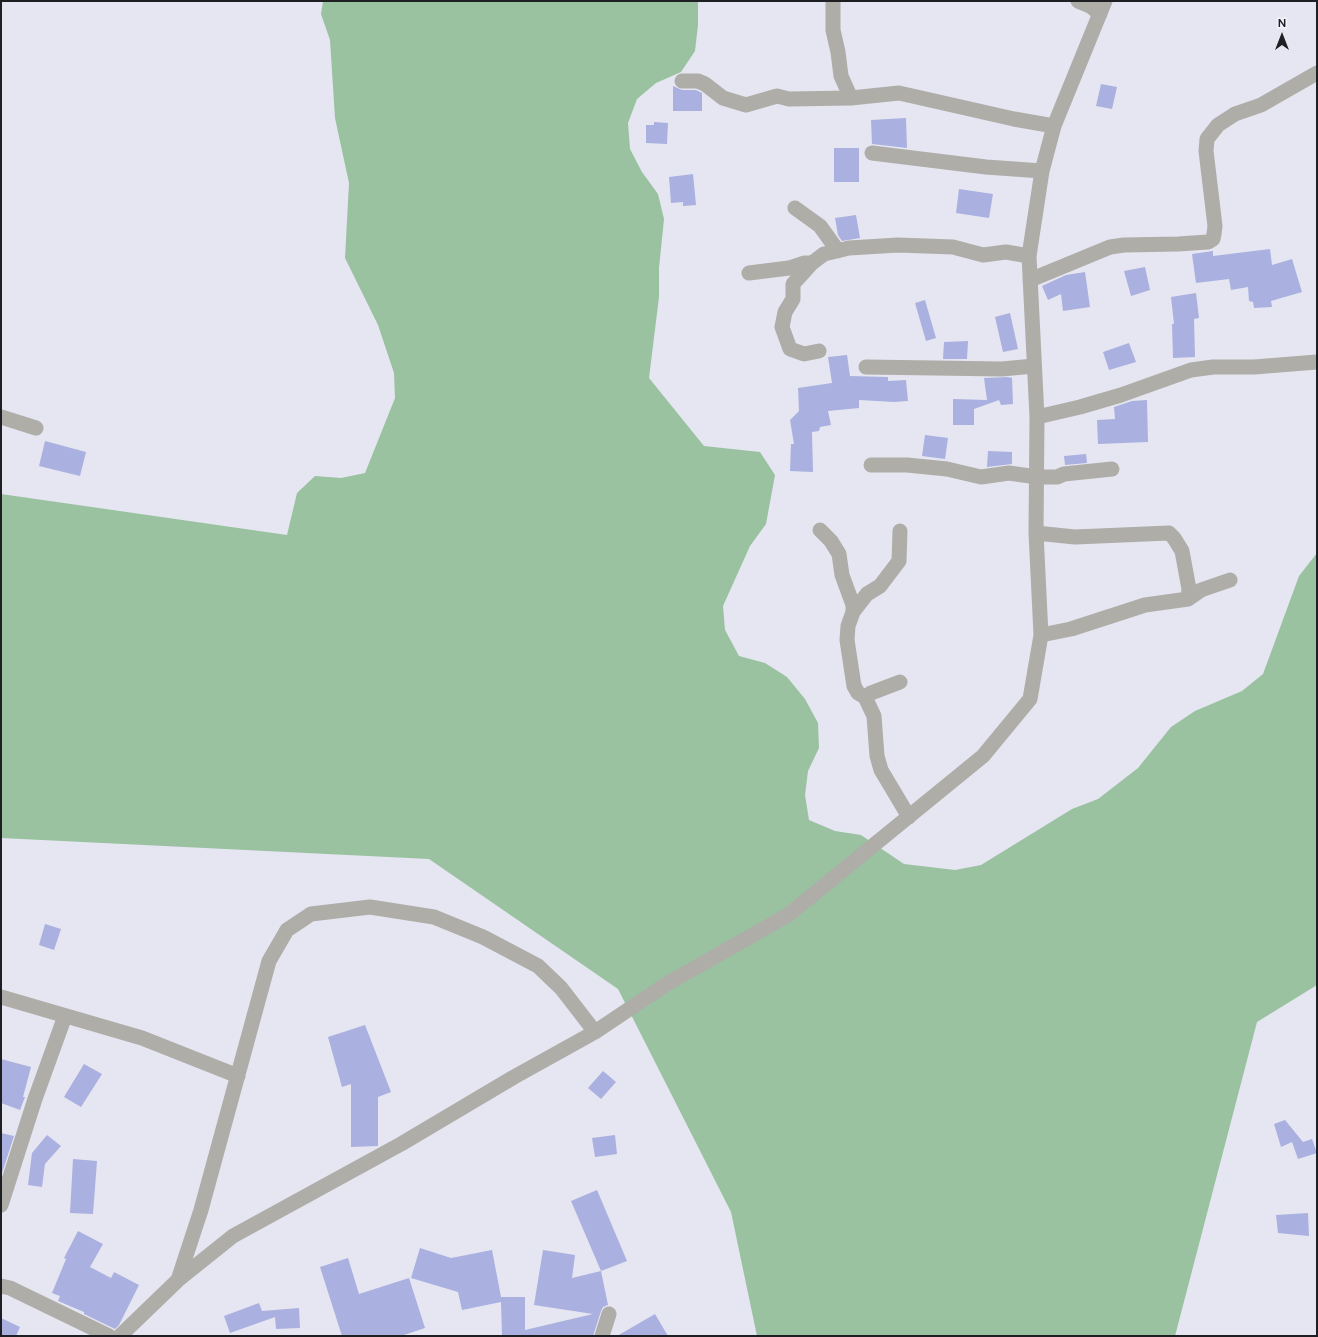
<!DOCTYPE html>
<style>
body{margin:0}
#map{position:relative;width:1318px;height:1337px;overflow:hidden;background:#e5e6f1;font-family:Figtree,sans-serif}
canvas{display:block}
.frame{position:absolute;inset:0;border:2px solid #1e1f23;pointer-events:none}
.north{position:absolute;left:1262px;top:16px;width:40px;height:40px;-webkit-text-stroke:3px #f2f4ff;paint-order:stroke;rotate:0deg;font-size:11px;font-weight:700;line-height:16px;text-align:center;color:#1e1f23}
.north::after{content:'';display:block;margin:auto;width:14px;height:18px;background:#1e1f23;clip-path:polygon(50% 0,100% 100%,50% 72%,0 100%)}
</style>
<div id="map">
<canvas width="1318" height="1337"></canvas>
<div class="frame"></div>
<div class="north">N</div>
</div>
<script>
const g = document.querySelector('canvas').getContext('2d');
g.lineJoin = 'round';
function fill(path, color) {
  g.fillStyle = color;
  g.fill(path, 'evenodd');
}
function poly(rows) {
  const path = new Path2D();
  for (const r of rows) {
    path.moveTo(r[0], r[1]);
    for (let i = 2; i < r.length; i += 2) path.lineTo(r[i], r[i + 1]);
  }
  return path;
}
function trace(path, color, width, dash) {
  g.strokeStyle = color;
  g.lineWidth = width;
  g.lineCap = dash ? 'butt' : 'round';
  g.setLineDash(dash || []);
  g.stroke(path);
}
fill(poly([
 [323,1,698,1,698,25,695,51,681,72,656,83,637,99,628,123,630,149,642,172,658,194,664,219,659,268,659,297,649,378,704,446,760,452,775,475,766,524,750,546,723,606,725,630,739,656,765,663,787,677,805,699,818,723,819,748,808,771,805,795,809,820,835,831,861,835,904,864,955,870,981,865,1072,809,1098,799,1138,768,1171,727,1195,711,1242,691,1263,674,1299,576,1317,553,1317,985,1257,1022,1175,1336,757,1336,731,1212,618,989,429,859,1,838,1,494,287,535,297,493,315,476,341,478,365,473,395,398,394,373,378,325,345,258,349,183,335,118,330,40,321,14]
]), '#9ac2a1');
fill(poly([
 [1101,84,1117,87,1112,109,1096,106],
 [673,86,682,90,696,90,702,93,702,111,673,111],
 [906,118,907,148,872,144,871,120],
 [654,122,668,123,667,144,646,143,646,125,654,125],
 [834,148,859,148,859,182,834,182],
 [693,174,696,205,683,206,683,202,671,203,669,177],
 [959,189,993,194,989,218,956,213],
 [856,215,860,238,842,241,838,235,835,218],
 [1270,249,1272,265,1292,259,1302,292,1271,301,1272,307,1254,308,1253,302,1249,301,1248,287,1231,290,1229,279,1196,283,1192,254,1213,251,1213,256],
 [1145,267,1150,290,1131,296,1124,271],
 [1085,272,1090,307,1063,311,1061,294,1048,300,1042,286,1066,275],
 [1196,293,1199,318,1194,319,1195,357,1173,358,1172,324,1174,324,1171,297],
 [925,300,936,338,926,341,915,303],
 [1010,313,1018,349,1003,352,995,317],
 [968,341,967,359,943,359,944,342],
 [1129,343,1136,362,1109,370,1103,352],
 [847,355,850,376,888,377,888,381,906,380,908,401,894,402,859,400,859,408,828,411,831,425,820,427,819,431,812,432,813,472,790,471,791,444,794,444,790,420,799,411,798,388,832,383,828,357],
 [1008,377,1012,378,1013,404,1001,405,999,400,974,409,974,425,953,425,953,399,987,400,984,378],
 [1147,400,1148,442,1098,444,1097,420,1115,419,1114,407,1132,401],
 [925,435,948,438,945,459,922,456],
 [45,441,86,452,80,476,39,466],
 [988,451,1012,452,1012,464,987,467],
 [1086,454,1087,463,1065,465,1064,456],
 [45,924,61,929,54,950,39,945],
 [365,1025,391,1092,378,1097,378,1146,351,1147,351,1084,342,1087,328,1037],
 [1,1059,31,1067,23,1097,25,1097,20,1110,1,1103],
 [84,1064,102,1074,81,1107,64,1097],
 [603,1071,616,1082,601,1099,588,1088],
 [1285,1120,1303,1142,1312,1139,1317,1153,1298,1159,1292,1142,1281,1147,1274,1124],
 [1,1133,14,1136,1,1176],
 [47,1135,61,1146,45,1164,42,1187,28,1185,32,1153],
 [615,1135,617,1154,595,1157,592,1138],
 [73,1159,97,1161,93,1214,70,1213],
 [597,1190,627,1261,601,1271,571,1201],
 [1308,1213,1309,1236,1278,1233,1276,1215],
 [78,1231,103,1244,90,1267,111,1278,114,1272,139,1285,119,1325,115,1329,84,1314,84,1312,58,1301,60,1296,52,1293,66,1259,64,1258],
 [420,1248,451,1258,492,1250,501,1297,525,1297,525,1330,593,1314,534,1305,543,1250,575,1255,572,1278,601,1271,608,1305,603,1307,601,1311,593,1336,502,1336,501,1302,462,1310,458,1292,411,1278],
 [348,1258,359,1294,409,1278,425,1328,401,1336,342,1336,320,1267],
 [259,1303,262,1311,299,1308,300,1328,276,1329,275,1317,230,1333,224,1316],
 [655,1314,668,1336,617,1336],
 [1,1318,20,1327,16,1336,1,1336]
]), '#aab0df');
trace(poly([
 [833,1,833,30,838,52,841,76,851,98],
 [1078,1,1090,6,1100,14],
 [682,81,698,81,705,84,723,98,746,105,777,96,789,99,851,98,899,93,1014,119,1054,126],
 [872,153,986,167,1042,171],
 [795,208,820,226,838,251],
 [749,273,789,268,804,263,812,263],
 [1030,280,1110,247,1124,245,1178,244,1208,242,1213,239,1214,234,1215,226,1206,151,1207,139,1218,125,1235,114,1261,105,1317,73],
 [819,351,804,354,790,349,782,327,785,312,793,299,793,284,812,263,824,254,849,248,898,245,953,247,983,255,1006,252,1029,256],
 [866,367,1002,369,1034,366],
 [1,417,36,428],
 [1037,417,1080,407,1121,395,1191,370,1213,367,1254,367,1317,362],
 [871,465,907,465,947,469,981,477,1009,473,1037,477,1057,477,1064,474,1112,469],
 [820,530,831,541,839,554,842,575,853,605,853,612,848,626,847,640,854,686,858,693,865,697,874,716,877,756,881,770,909,817],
 [1036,533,1075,537,1169,533,1174,538,1182,551,1189,589,1188,599],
 [853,612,867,594,880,586,899,561,900,531],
 [1041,635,1071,629,1145,605,1188,599,1201,590,1230,580],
 [865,697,871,693,900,682],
 [1,997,142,1038,238,1076],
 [1,1205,35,1099,65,1016],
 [178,1280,201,1210,269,961,287,930,311,914,370,907,434,917,483,937,538,966,561,988,595,1032],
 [1,1286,10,1288,109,1336],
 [120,1336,178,1280,233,1236,401,1144,514,1077,595,1032,665,985,788,915,983,756,1030,699,1041,635,1036,533,1037,417,1029,256,1042,171,1054,126,1105,1],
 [602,1336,609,1314]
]), '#aeada8', 15);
</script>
